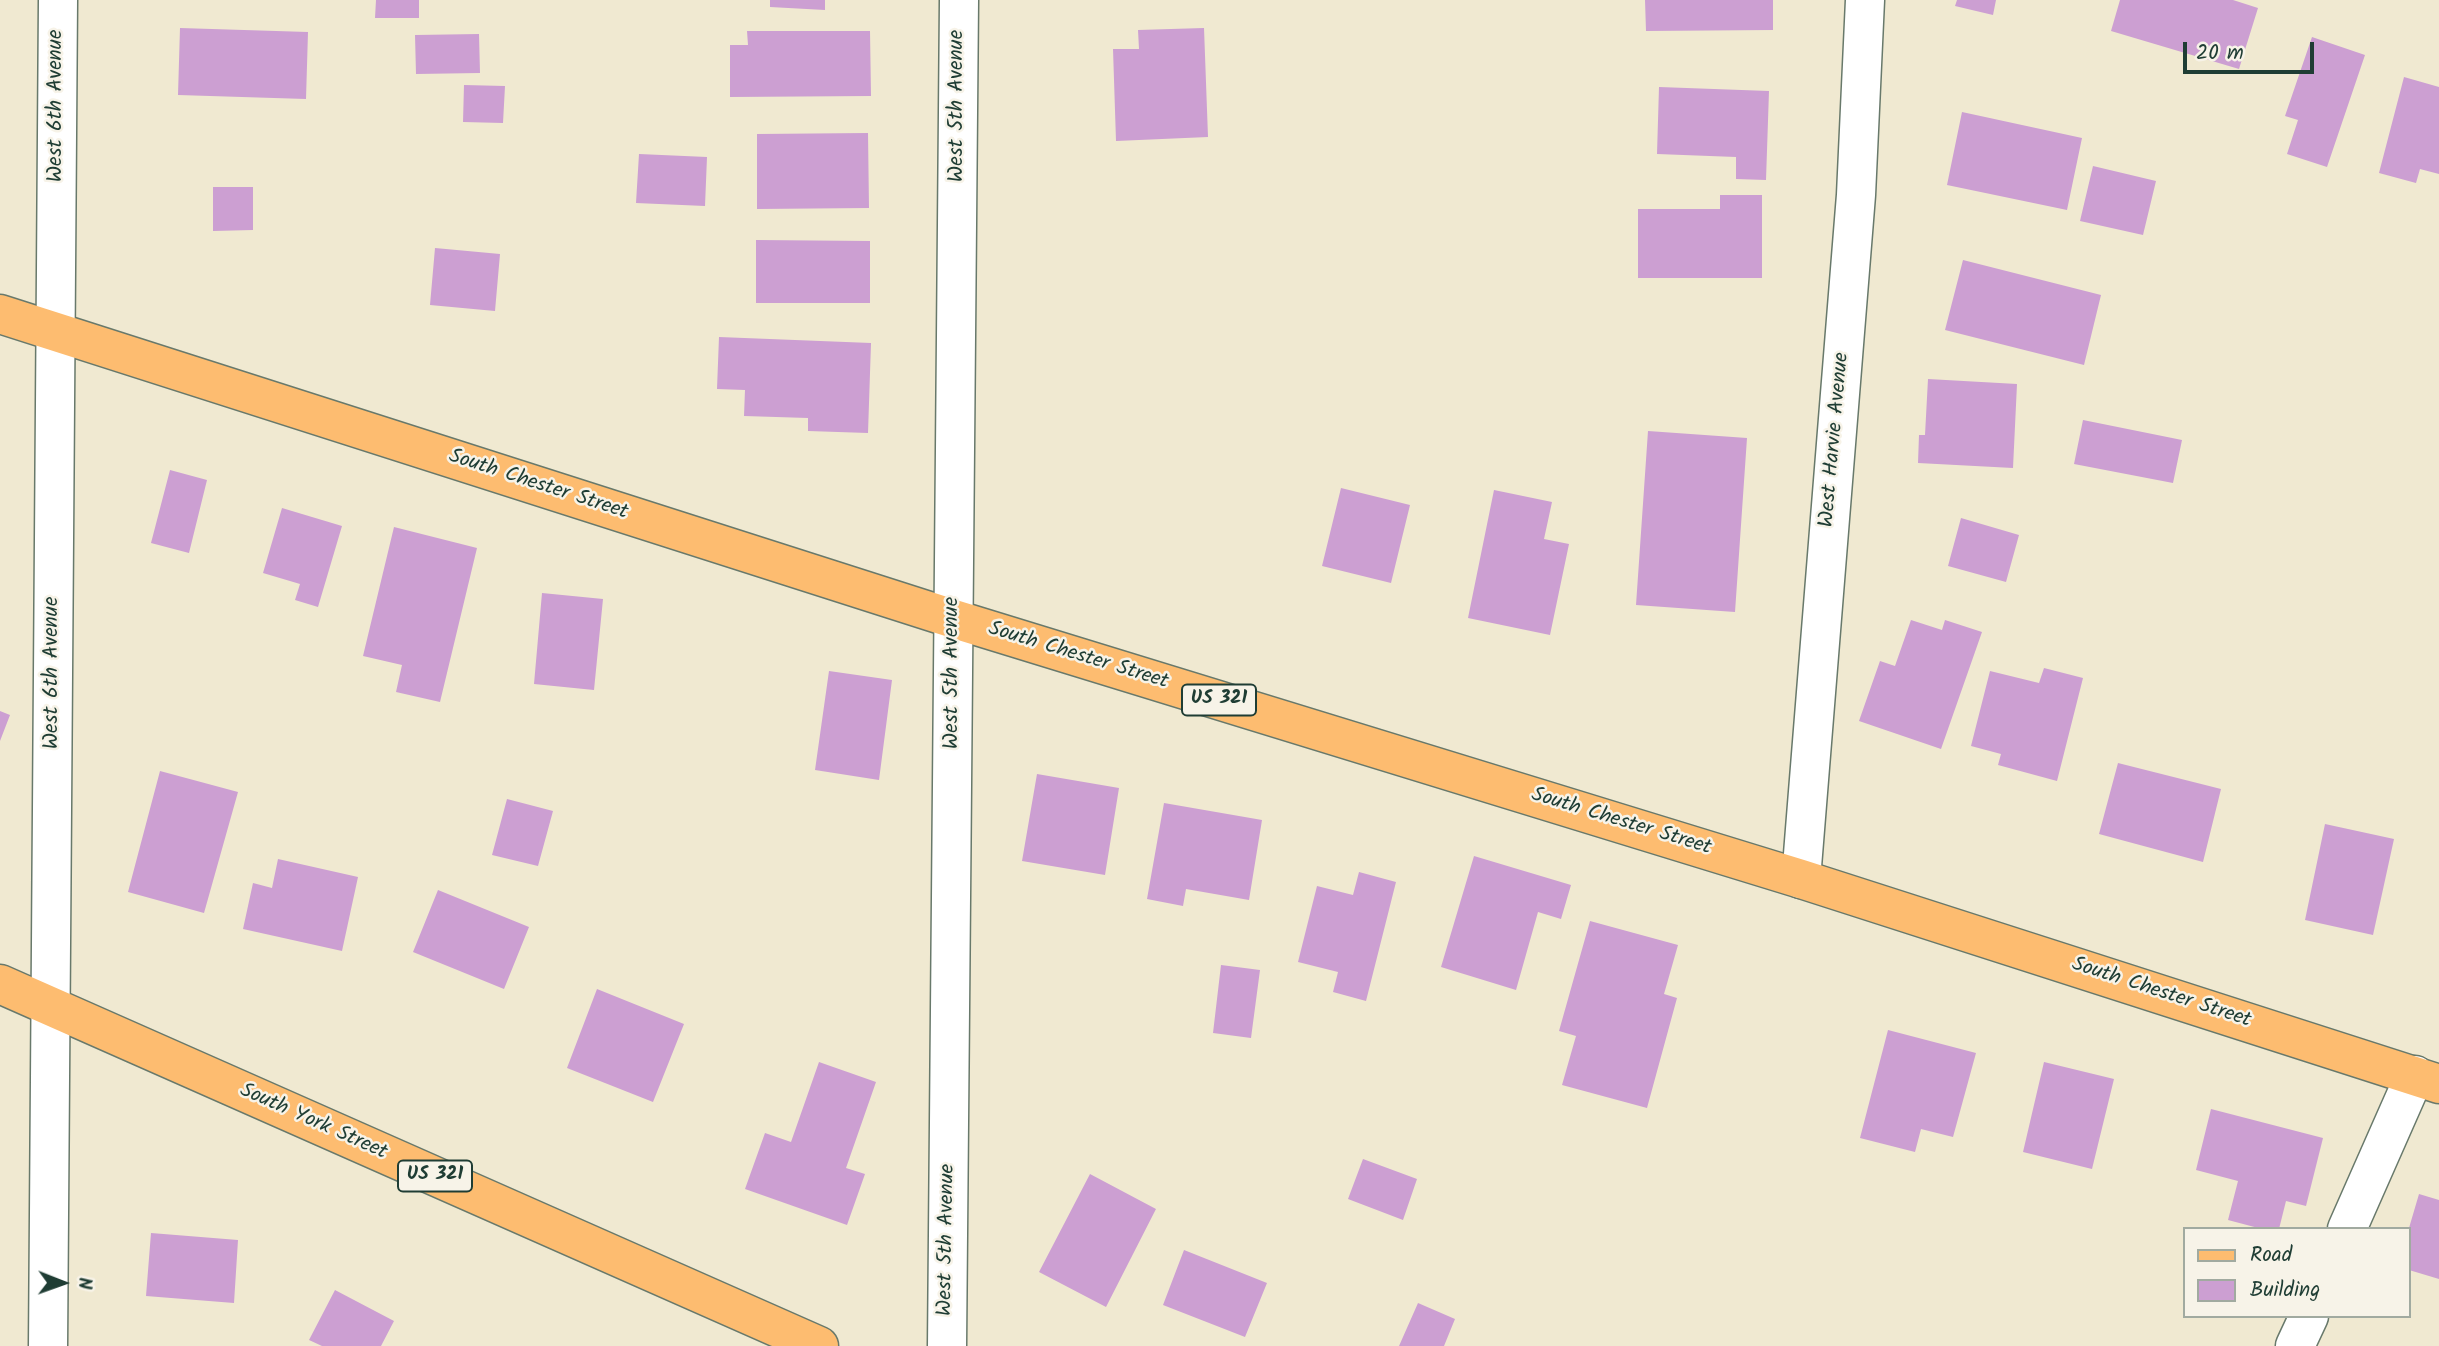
<!DOCTYPE html>
<style>
body{margin:0}
#map{position:relative;width:2439px;height:1346px;overflow:hidden;background:#f0e9d1;font-family:Kalam,sans-serif}
canvas{display:block}
.legend{position:absolute;left:2183px;top:1227px;width:228px;height:91px;box-sizing:border-box;background:#f7f3e8;border:2px solid #a1aaa0;margin:0;padding:9px 12px;list-style:none;font-size:21px;color:#1f3d34}
.legend li{display:flex;align-items:center;gap:14px;height:35px}
.legend b{width:35px;border:2px solid #a1aaa0}
.north{position:absolute;left:28px;top:1248px;width:70px;height:70px;-webkit-text-stroke:5px #f7f3e8;paint-order:stroke;rotate:91deg;font-size:19px;font-weight:700;line-height:28px;text-align:center;color:#1f3d34}
.north::after{content:'';display:block;margin:auto;width:24px;height:32px;background:#1f3d34;clip-path:polygon(50% 0,100% 100%,50% 72%,0 100%)}
.scale{position:absolute;left:2183px;top:42px;width:131px;height:32px;box-sizing:border-box;border:4px solid #1f3d34;border-top:0;padding-left:9px;font-size:21px;line-height:24px;white-space:nowrap;color:#1f3d34;-webkit-text-stroke:5px #f7f3e8;paint-order:stroke}
</style>
<div id="map">
<canvas width="2439" height="1346"></canvas>
<ul class="legend">
<li><b style="height:9px;background:#fdbc70"></b>Road</li>
<li><b style="height:19px;background:#cc9fd2"></b>Building</li>
</ul>
<div class="north">N</div>
<div class="scale">20 m</div>
</div>
<script>
const g = document.querySelector('canvas').getContext('2d');
g.lineJoin = 'round';
function fill(path, color) {
  g.fillStyle = color;
  g.fill(path, 'evenodd');
}
function poly(rows) {
  const path = new Path2D();
  for (const r of rows) {
    path.moveTo(r[0], r[1]);
    for (let i = 2; i < r.length; i += 2) path.lineTo(r[i], r[i + 1]);
  }
  return path;
}
function trace(path, color, width, dash) {
  g.strokeStyle = color;
  g.lineWidth = width;
  g.lineCap = dash ? 'butt' : 'round';
  g.setLineDash(dash || []);
  g.stroke(path);
}
function label(font, color, halo, rows, align = 'center') {
  g.font = font + ' Kalam,sans-serif';
  g.lineWidth = 5;
  g.setLineDash([]);
  g.textBaseline = 'middle';
  g.strokeStyle = halo;
  g.fillStyle = color;
  for (const [text, x, y, turn = 0] of rows) {
    g.save();
    g.translate(x, y);
    g.rotate((+turn || 0) * Math.PI / 180);
    g.textAlign = isNaN(turn) ? turn : align;
    if (halo) g.strokeText(text, 0, 0);
    g.fillText(text, 0, 0);
    g.restore();
  }
}
fill(poly([
 [376,0,419,0,419,18,375,18],
 [770,0,825,0,825,10,770,7],
 [1645,0,1773,0,1773,30,1646,31],
 [1957,0,1996,0,1993,15,1955,6],
 [2120,0,2233,0,2258,8,2239,69,2111,31],
 [180,28,308,32,306,99,178,95],
 [1204,28,1208,137,1116,141,1113,49,1139,49,1138,30],
 [747,31,870,31,871,96,730,97,730,45,748,45],
 [479,34,480,73,416,74,415,35],
 [2312,37,2365,55,2327,167,2287,154,2298,120,2285,116],
 [2404,77,2439,87,2439,174,2420,169,2416,183,2379,173],
 [464,85,505,86,503,123,463,122],
 [1659,87,1769,91,1766,180,1736,179,1736,157,1657,154],
 [1962,112,2082,138,2067,210,1947,185],
 [868,133,869,208,757,209,757,134],
 [639,154,707,157,705,206,636,203],
 [2093,166,2156,181,2143,235,2080,221],
 [213,187,253,187,253,230,213,231],
 [1720,195,1762,195,1762,278,1638,278,1638,209,1720,209],
 [756,240,870,241,870,303,756,303],
 [435,248,500,254,495,311,430,305],
 [1963,260,2101,295,2084,365,1945,330],
 [719,337,871,343,868,433,808,431,808,418,744,416,745,390,717,389],
 [1928,379,2017,384,2013,468,1918,463,1919,435,1925,435],
 [2083,420,2182,440,2173,483,2074,464],
 [1648,431,1747,438,1735,612,1636,605],
 [170,470,207,480,189,553,151,543],
 [1341,488,1410,505,1391,583,1322,566],
 [1494,490,1552,502,1544,539,1569,544,1550,635,1468,618],
 [282,508,342,526,318,607,295,600,300,584,263,573],
 [1961,518,2019,535,2006,582,1948,566],
 [394,527,477,548,440,702,396,692,402,665,363,656],
 [542,593,603,599,594,690,534,684],
 [1911,620,1942,630,1945,620,1982,632,1941,749,1859,721,1880,661,1895,666],
 [2044,668,2083,678,2057,781,1998,765,2001,754,1971,746,1990,671,2039,683],
 [829,671,892,680,879,780,815,770],
 [0,711,10,715,0,741],
 [2118,763,2221,789,2203,862,2099,834],
 [160,771,238,792,204,913,128,892],
 [1037,774,1119,788,1105,875,1022,861],
 [507,799,553,811,538,866,492,855],
 [1164,803,1262,820,1249,900,1186,889,1183,906,1147,899],
 [2325,824,2394,839,2373,935,2305,920],
 [1474,856,1571,885,1561,919,1538,912,1516,990,1441,967],
 [278,859,358,877,342,951,243,929,253,883,272,888],
 [1359,872,1396,882,1366,1001,1333,992,1338,972,1298,962,1317,886,1353,895],
 [438,890,529,927,504,989,413,952],
 [1590,921,1678,945,1664,994,1677,998,1647,1108,1562,1085,1576,1036,1559,1031],
 [1221,965,1260,970,1251,1038,1213,1033],
 [597,989,684,1024,653,1102,567,1068],
 [1888,1030,1976,1053,1953,1137,1921,1129,1915,1152,1860,1138],
 [819,1062,876,1082,846,1168,865,1174,847,1225,745,1189,765,1133,791,1142],
 [2044,1062,2114,1079,2092,1169,2023,1152],
 [2211,1109,2323,1138,2306,1206,2286,1201,2279,1229,2262,1229,2228,1220,2238,1181,2196,1170],
 [1363,1159,1417,1179,1403,1220,1348,1199],
 [1090,1174,1156,1209,1106,1307,1039,1272],
 [2419,1194,2439,1200,2439,1279,2409,1270,2409,1228],
 [151,1233,238,1240,234,1303,146,1296],
 [1184,1250,1267,1283,1245,1337,1163,1305],
 [335,1290,394,1321,381,1346,322,1346,309,1340],
 [1418,1303,1455,1319,1444,1346,1399,1346]
]), '#cc9fd2');
const street = poly([
 [1801,879,1856,195,1865,0],
 [2347,1229,2415,1075],
 [48,1346,58,0],
 [947,1346,959,0],
 [2295,1346,2309,1316]
]);
const primary = poly([
 [0,314,954,619,1801,879,2439,1084],
 [0,984,819,1346]
]);
trace(street, '#68796b', 41);
trace(primary, '#68796b', 41);
trace(street, '#fff', 38);
trace(primary, '#fdbc70', 38);
for (const [x, y, w] of [
 [1219,700,74],
 [435,1176,74]
]) {
  const box = new Path2D();
  box.roundRect(x - w / 2, y - 15.5, w, 31, 5);
  g.fillStyle = '#f7f3e8';
  g.fill(box);
  trace(box, '#1f3d34', 2);
}
label('bold 19px', '#1f3d34', null, [
 ["US 321",1219,700],
 ["US 321",435,1176]
]);
label('21px', '#1f3d34', '#f7f3e8', [
 ["West 6th Avenue",57,106,-90],
 ["West 5th Avenue",958,106,-90],
 ["West Harvie Avenue",1836,440,-85],
 ["South Chester Street",538,486,18],
 ["South Chester Street",1078,657,17],
 ["West 6th Avenue",53,673,-90],
 ["West 5th Avenue",953,673,-90],
 ["South Chester Street",1621,823,17],
 ["South Chester Street",2161,994,18],
 ["South York Street",313,1123,24],
 ["West 5th Avenue",948,1240,-89]
]);
</script>
